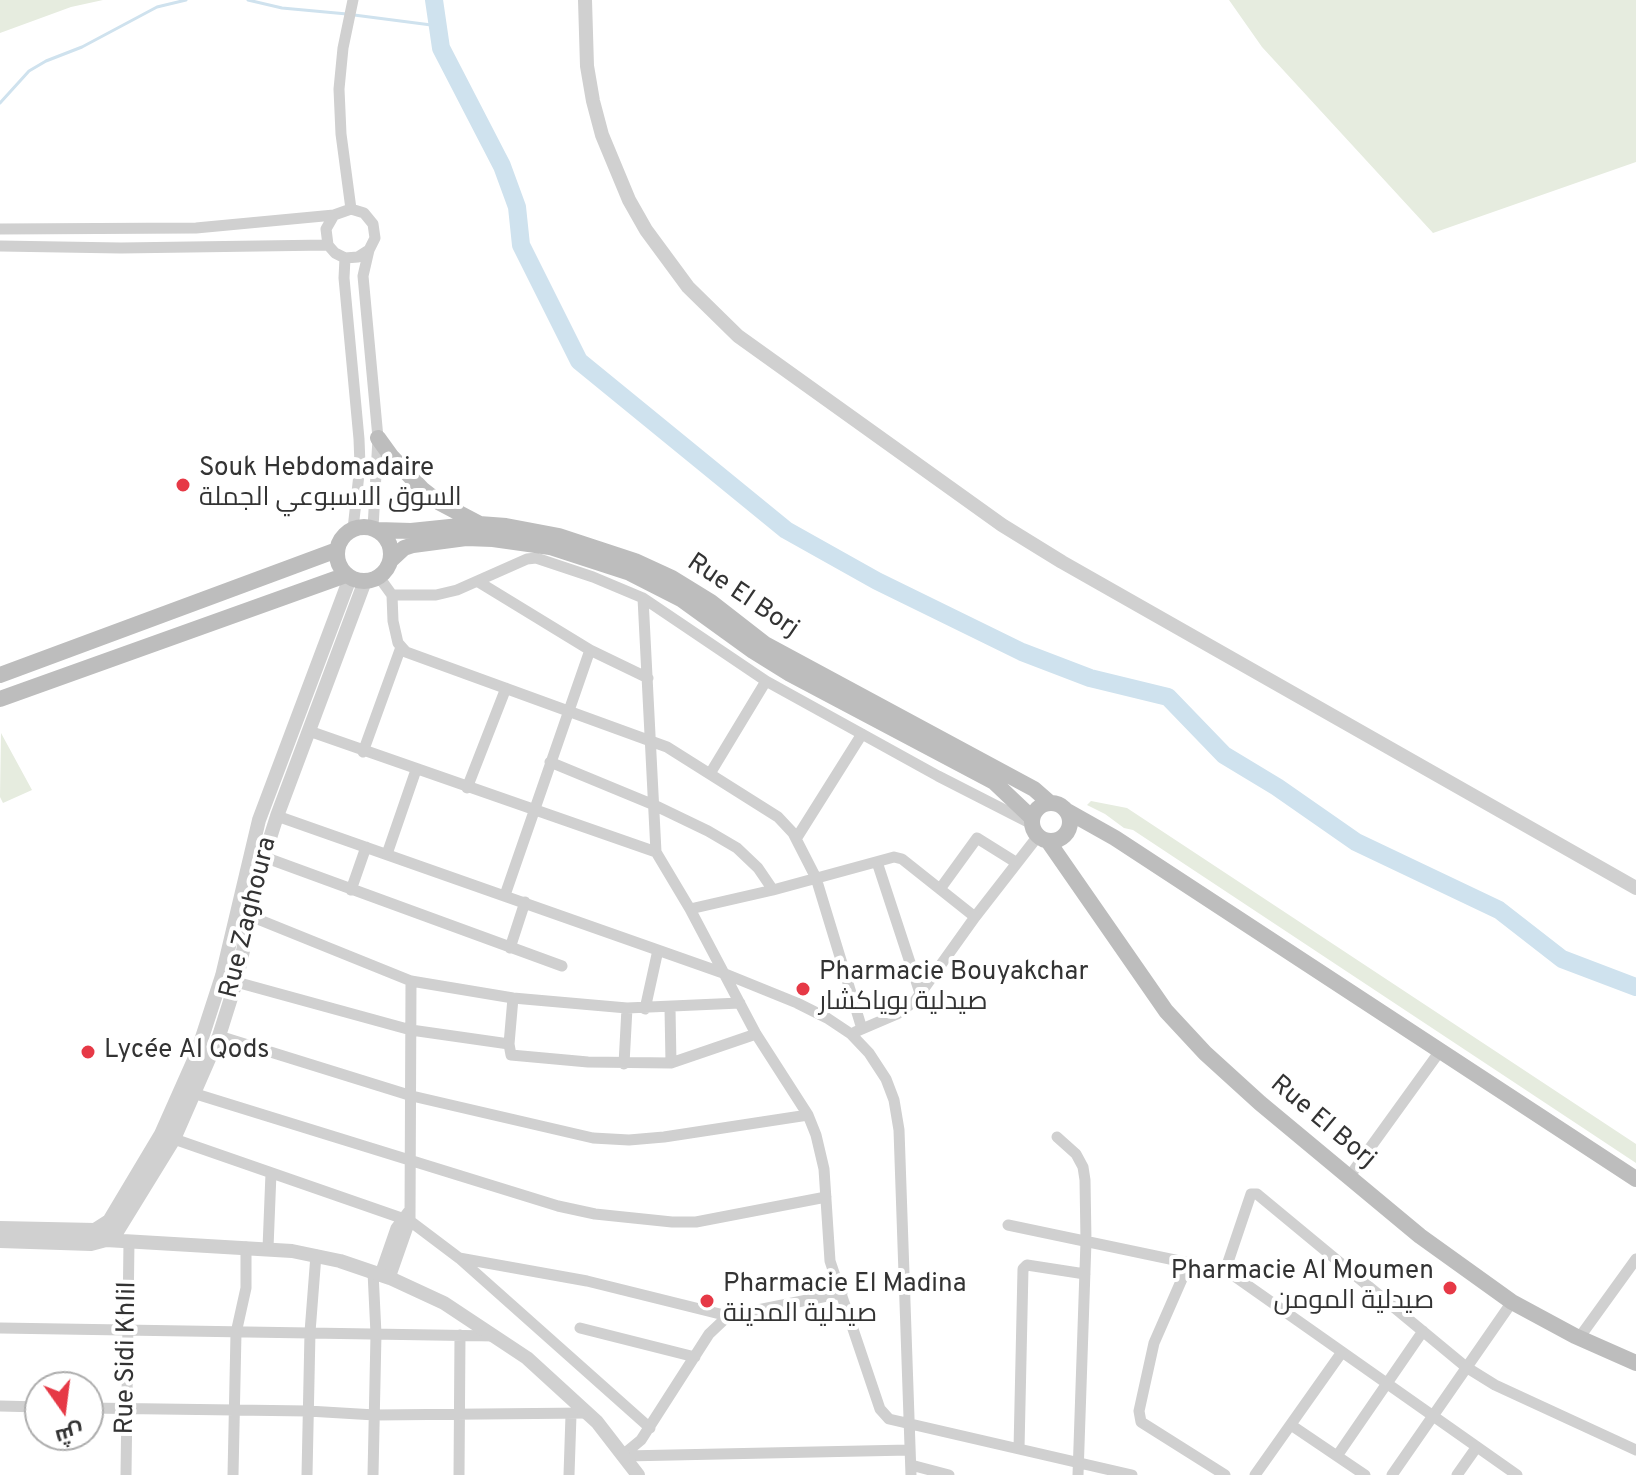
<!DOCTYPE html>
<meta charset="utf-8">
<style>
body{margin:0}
#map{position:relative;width:1636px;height:1475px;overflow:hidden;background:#fff;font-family:Overpass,Cairo,sans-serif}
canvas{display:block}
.north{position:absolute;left:24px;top:1371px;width:80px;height:80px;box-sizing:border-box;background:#fff;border:2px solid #adadad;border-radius:50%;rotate:166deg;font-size:22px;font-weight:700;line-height:32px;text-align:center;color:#333}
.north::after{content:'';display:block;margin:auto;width:28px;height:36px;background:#e63946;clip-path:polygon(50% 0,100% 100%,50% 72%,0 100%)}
</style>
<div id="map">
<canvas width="1636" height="1475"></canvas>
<div class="north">ش</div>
</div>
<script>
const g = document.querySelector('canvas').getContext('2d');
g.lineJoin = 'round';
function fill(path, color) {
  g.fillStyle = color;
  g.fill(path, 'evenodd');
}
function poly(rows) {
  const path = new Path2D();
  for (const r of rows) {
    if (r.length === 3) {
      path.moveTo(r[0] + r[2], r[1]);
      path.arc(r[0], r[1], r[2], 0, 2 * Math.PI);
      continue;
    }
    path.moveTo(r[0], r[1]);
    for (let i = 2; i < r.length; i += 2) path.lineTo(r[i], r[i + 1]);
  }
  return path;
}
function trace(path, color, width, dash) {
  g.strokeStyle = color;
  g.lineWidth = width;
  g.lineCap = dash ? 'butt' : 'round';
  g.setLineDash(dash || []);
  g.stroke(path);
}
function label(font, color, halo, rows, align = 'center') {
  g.font = font + ' Overpass,Cairo,sans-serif';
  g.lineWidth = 8;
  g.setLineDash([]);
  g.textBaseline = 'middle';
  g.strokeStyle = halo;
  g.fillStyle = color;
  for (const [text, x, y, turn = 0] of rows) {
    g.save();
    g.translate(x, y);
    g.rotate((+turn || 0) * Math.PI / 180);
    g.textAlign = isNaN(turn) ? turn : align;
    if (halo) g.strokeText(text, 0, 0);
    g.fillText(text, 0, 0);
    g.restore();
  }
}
fill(poly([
 [0,0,103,0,71,7,0,33],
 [1229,0,1636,0,1636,162,1433,233,1262,47],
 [1,733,32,790,3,803,0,797],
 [1091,801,1127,808,1636,1144,1636,1163,1133,830,1124,828,1105,814,1087,805]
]), '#e6ecdf');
trace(poly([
 [248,0,282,8,347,14],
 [354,15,439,26],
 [0,103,29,71,46,61,82,47,157,7,186,0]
]), '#cfe2ee', 3);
trace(poly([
 [434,0,441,48,502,166,517,207,521,245,579,361,786,530,877,581,1022,652,1090,678,1168,697,1224,755,1277,787,1356,842,1499,910,1562,959,1636,987]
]), '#cfe2ee', 18);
trace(poly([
 [351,209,341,134,339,89,343,48,353,0],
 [0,229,196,228,334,215],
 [0,246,121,248,328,245],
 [369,250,358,257,345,258,335,253,328,245,326,229,334,215,351,209,364,213,373,224,375,238,369,250,363,276,378,438,373,528],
 [345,258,344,278,359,439,360,465,353,529],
 [379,577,392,595,393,621,398,643,406,652,667,747,778,817,793,833,816,878,862,1029],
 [477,581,590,650,648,678],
 [392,595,436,595,457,590,527,559,536,558,593,577,643,598,766,681,938,776,1032,824],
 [643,598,656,852,690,909,756,1034,808,1115,816,1135,824,1169,830,1261,880,1409,889,1419,1132,1475],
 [309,731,656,852],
 [363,752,401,647],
 [550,762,654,805,708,831,737,848,758,868,773,890],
 [711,772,766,681],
 [467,788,506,688],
 [277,816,723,973,797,1003,827,1018,851,1034,869,1053,886,1079,894,1100,899,1130,911,1475],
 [796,839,862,734],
 [387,854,416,770],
 [264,857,562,966],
 [877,862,920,993],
 [940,889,977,838,1017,863],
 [351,890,366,847],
 [505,895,590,650],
 [690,909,773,890,894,857,902,859,975,917],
 [250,916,411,981,513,998,627,1008,740,1003],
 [510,948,525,902],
 [236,982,411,1030,509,1044],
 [513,998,509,1044,511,1055,588,1062,671,1063,756,1034],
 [670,1008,671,1063],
 [645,1009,658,950],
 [855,1032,897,1014,915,1001,975,917,1038,836],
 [219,1036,412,1096,593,1138,629,1140,664,1137,808,1115],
 [624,1064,627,1008],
 [196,1094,558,1206,595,1214,672,1222,696,1222,826,1197],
 [1057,1137,1076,1154,1083,1167,1085,1180,1086,1241,1078,1475],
 [174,1139,410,1221,459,1258,650,1428],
 [1349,1177,1440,1051],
 [1008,1225,1189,1263,1154,1343,1139,1411,1141,1422,1225,1475],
 [268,1248,271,1173],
 [459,1258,587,1281,728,1316,842,1293],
 [380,1274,396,1228,408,1212],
 [390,1278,410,1221,411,981],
 [0,1328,495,1336],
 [580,1328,695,1357],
 [1579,1338,1636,1259],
 [0,1406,40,1407],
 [88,1408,308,1411,375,1415,588,1413],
 [1291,1425,1365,1475],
 [1019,1449,1023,1269,1027,1265,1085,1274],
 [624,1454,641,1440,709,1334,728,1316],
 [625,1456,909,1450],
 [1337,1456,1423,1331],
 [911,1465,949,1475],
 [126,1475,129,1241],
 [233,1475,236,1333,246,1288,246,1247],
 [307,1475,310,1332,316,1255],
 [373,1475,376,1334,373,1272],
 [459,1475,460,1335],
 [569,1475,571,1415],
 [1255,1475,1342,1352],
 [1392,1475,1512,1302],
 [1457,1475,1476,1448],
 [1517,1475,1230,1273,1226,1268,1251,1194,1257,1194,1466,1367,1495,1385,1636,1450]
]), '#d0d0d0', 11);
trace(poly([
 [585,0,587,66,593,101,602,135,629,200,646,230,688,287,738,336,1002,525,1062,562,1636,888],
 [0,1228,95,1230,106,1240,292,1251,340,1261,390,1278,444,1303,527,1358,597,1422,638,1475],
 [95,1230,109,1221,161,1134,197,1053,222,976,259,820,350,578],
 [0,1241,91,1244,106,1240,118,1230,174,1139,219,1036,236,982,264,857,277,816,365,581]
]), '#d0d0d0', 14);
trace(poly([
 [378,438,391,456,422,489,440,503,478,523],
 [364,554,27],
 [378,530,411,531,479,524,506,526,559,536,635,561,672,578,711,602,765,644,1034,789,1050,803],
 [390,561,404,548,413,545,466,538,493,539,550,547,630,573,681,599,753,651,790,674,994,782,1032,818],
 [0,675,337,550],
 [0,699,346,575],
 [1051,822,19],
 [1067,811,1115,838,1636,1179],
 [1048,841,1166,1011,1205,1053,1260,1103,1420,1236,1512,1302,1575,1336,1636,1363]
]), '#bdbdbd', 16);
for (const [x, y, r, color] of [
 [183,485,8,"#e63946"],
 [803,989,8,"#e63946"],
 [88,1052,8,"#e63946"],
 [1450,1288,8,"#e63946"],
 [707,1301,8,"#e63946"]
]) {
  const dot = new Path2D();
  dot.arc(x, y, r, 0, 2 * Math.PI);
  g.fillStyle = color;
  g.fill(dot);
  trace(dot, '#fff', 3);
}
label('26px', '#333', '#fff', [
 ["Souk Hebdomadaire",199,470],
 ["السوق الاسبوعي الجملة",199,500],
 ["Pharmacie Bouyakchar",819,974],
 ["صيدلية بوياكشار",819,1004],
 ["Lycée Al Qods",104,1052],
 ["Pharmacie Al Moumen",1434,1273,"right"],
 ["صيدلية المومن",1434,1303,"right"],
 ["Pharmacie El Madina",723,1286],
 ["صيدلية المدينة",723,1316]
], 'left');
label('26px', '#333', '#fff', [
 ["Rue El Borj",742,597,34],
 ["Rue Zaghoura",250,918,-76],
 ["Rue El Borj",1322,1123,40],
 ["Rue Sidi Khlil",128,1358,-89]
]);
</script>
